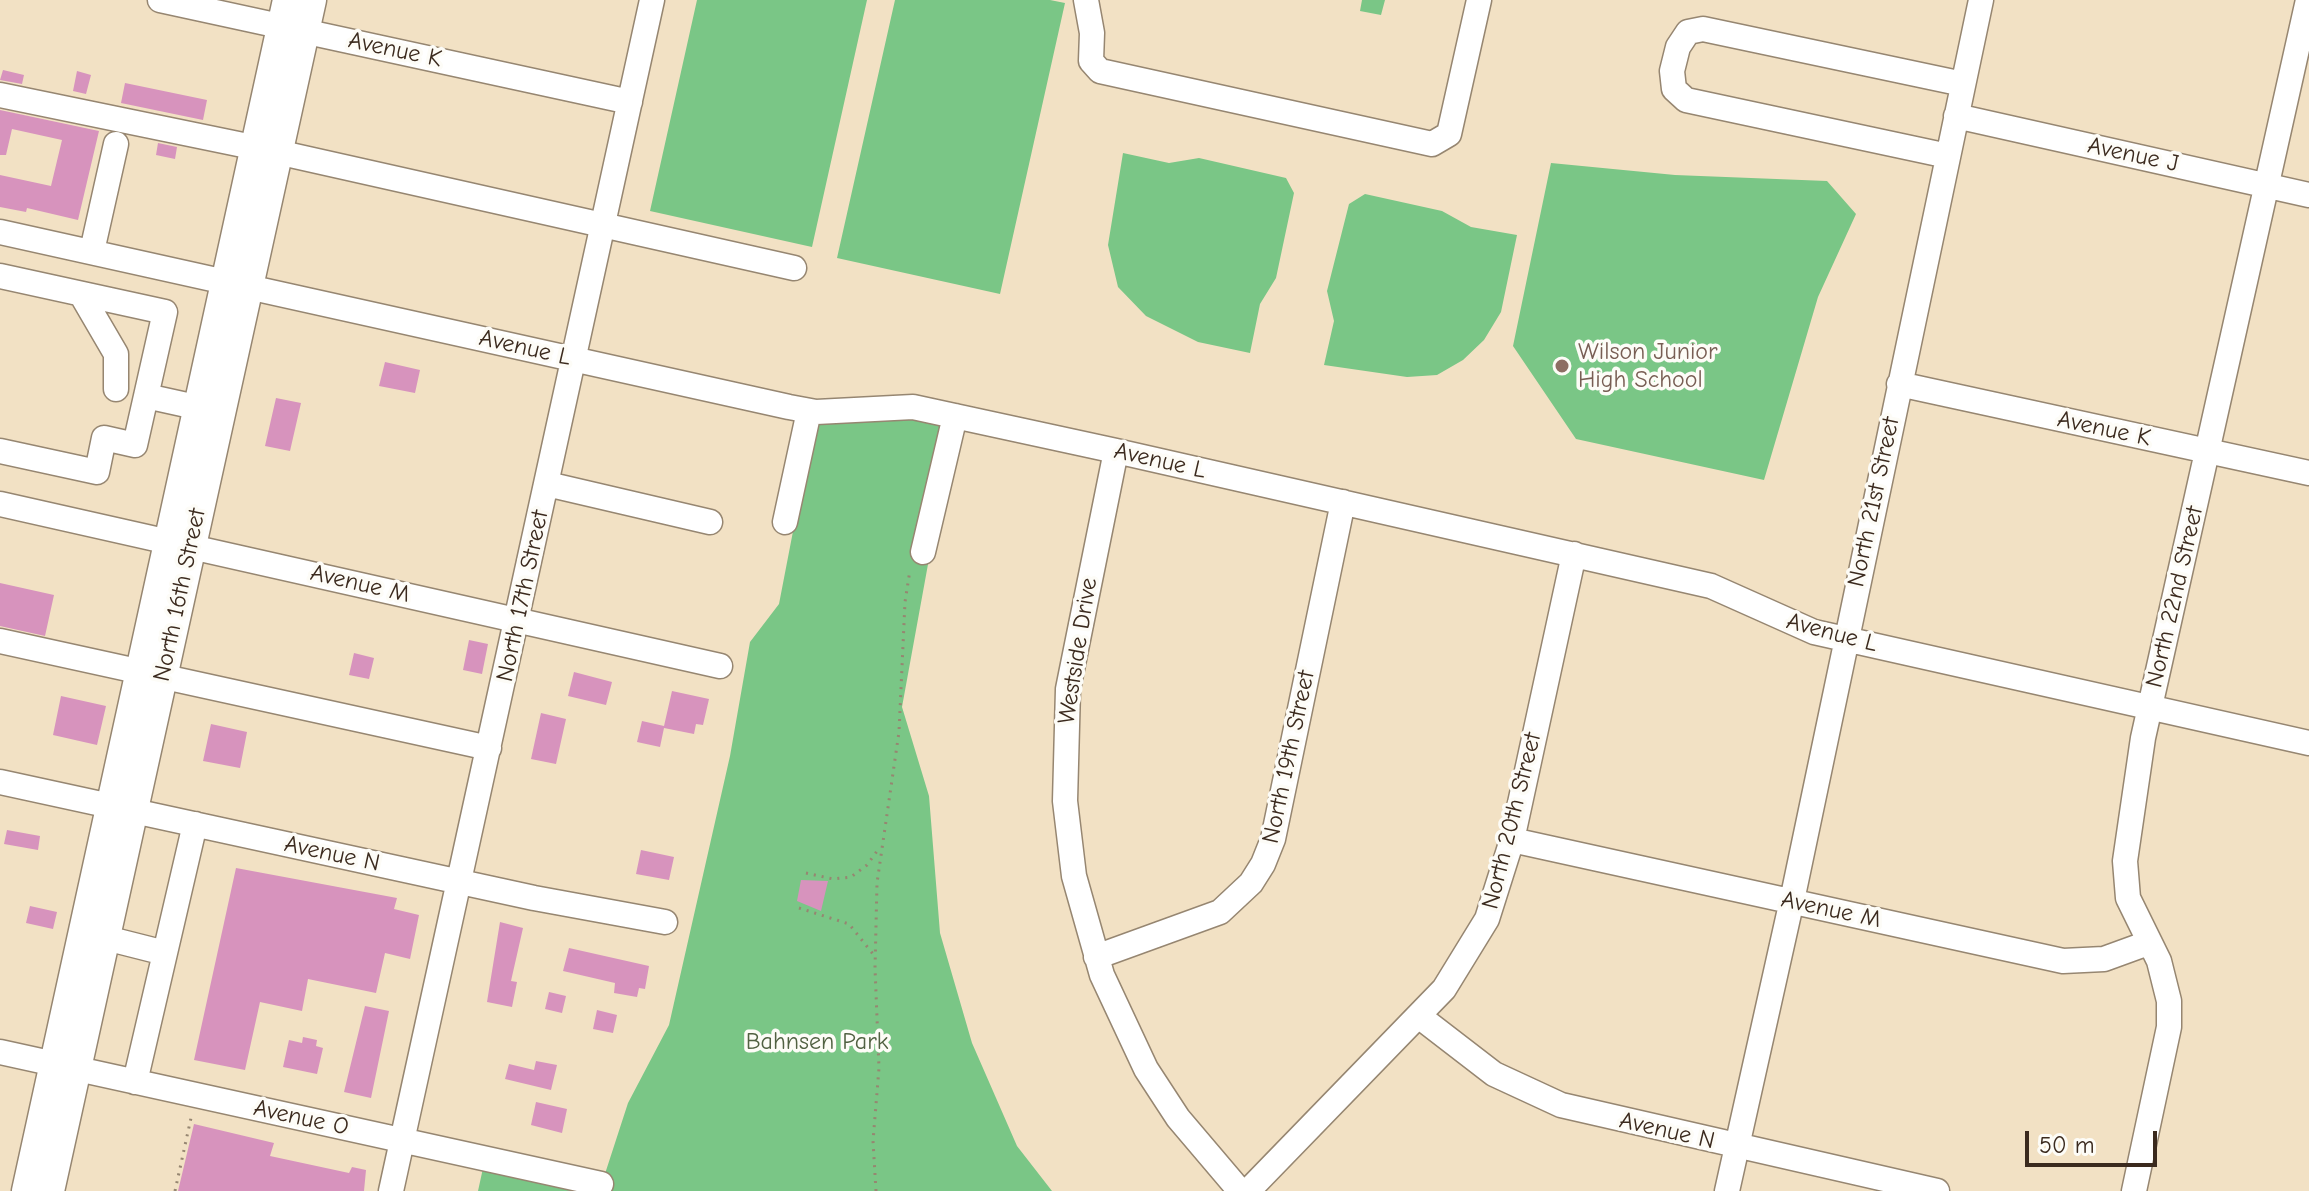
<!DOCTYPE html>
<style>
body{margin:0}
#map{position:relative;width:2309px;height:1191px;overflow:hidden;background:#f2e1c4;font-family:"Comic Neue",sans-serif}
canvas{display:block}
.scale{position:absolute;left:2025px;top:1131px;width:132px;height:36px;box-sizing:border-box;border:4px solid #3b2a1e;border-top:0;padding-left:10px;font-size:24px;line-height:28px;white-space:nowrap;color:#3b2a1e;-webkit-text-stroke:6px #fdfcf7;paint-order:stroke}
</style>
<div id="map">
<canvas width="2309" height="1191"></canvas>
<div class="scale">50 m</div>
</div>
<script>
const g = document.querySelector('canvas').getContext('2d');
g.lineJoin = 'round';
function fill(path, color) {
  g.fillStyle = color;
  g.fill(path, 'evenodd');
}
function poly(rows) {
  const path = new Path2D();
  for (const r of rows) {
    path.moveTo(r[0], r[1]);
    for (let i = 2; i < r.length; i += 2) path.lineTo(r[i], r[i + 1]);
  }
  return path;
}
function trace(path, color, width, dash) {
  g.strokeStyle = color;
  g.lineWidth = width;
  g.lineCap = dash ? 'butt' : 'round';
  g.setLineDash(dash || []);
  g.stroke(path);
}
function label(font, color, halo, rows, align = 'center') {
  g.font = font + ' "Comic Neue",sans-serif';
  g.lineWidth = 7;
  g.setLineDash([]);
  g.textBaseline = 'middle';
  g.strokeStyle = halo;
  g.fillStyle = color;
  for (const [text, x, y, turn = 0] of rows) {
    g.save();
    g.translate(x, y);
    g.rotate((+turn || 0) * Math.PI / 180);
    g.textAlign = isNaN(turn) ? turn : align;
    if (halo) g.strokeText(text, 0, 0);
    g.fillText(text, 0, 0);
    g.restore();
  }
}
fill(poly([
 [697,0,867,0,812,247,650,211],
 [895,0,1050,0,1065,3,1000,294,837,258],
 [1362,0,1385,0,1381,15,1360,11],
 [1123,153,1169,163,1199,158,1286,178,1294,193,1276,278,1260,304,1250,353,1198,342,1146,316,1118,287,1108,245],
 [1551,163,1675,175,1827,181,1856,214,1818,297,1764,480,1576,439,1513,346],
 [1365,194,1442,211,1471,227,1517,235,1501,312,1484,340,1463,360,1437,375,1407,377,1324,365,1334,321,1327,291,1349,204],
 [816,412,955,416,902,707,929,796,940,933,972,1043,1017,1146,1052,1191,478,1191,485,1159,602,1183,628,1103,669,1025,730,756,750,642,779,604]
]), '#7ac686');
fill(poly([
 [3,70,24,75,22,84,0,80],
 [77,71,91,75,86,94,73,91],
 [125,83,207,100,203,120,121,103],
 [0,110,99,131,78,220,27,208,26,212,0,207,0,175,51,186,62,140,12,129,6,155,0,155],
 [158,143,177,147,175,159,156,155],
 [385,362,420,370,415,393,379,386],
 [276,398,301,403,290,451,265,446],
 [0,583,54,595,45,636,0,626],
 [469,640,488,644,482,674,463,670],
 [354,653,374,658,369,679,349,675],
 [574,672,612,682,606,705,568,696],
 [672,691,709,699,703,725,696,724,694,734,664,728,660,747,637,742,642,721,664,726],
 [61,696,106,706,97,745,53,735],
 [541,713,566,719,556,764,531,759],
 [211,724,247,732,240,768,203,761],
 [7,830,40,836,38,850,4,844],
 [641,850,674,857,669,880,636,874],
 [236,868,397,898,394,909,419,915,410,959,385,953,376,993,308,979,302,1011,260,1002,245,1070,194,1060],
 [801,880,828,881,821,911,797,901],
 [30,906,57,912,53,929,26,923],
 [500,922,523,928,511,981,517,982,512,1007,487,1002],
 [569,948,649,966,645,989,639,988,637,997,614,993,615,983,563,971],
 [549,992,566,996,562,1013,545,1009],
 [365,1006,389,1011,371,1098,344,1092],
 [597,1010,617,1015,613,1033,593,1029],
 [303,1037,317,1040,316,1046,323,1048,317,1074,283,1067,289,1040,302,1043],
 [536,1061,557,1065,551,1090,505,1079,509,1064,534,1070],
 [536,1102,567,1109,562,1133,531,1125],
 [194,1124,274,1143,270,1156,349,1173,352,1167,366,1170,364,1191,178,1191]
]), '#d793bd');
const minor = poly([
 [160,0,630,102],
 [1086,0,1092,33,1091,61,1100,71,1432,144,1449,134,1479,0],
 [0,95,277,152,794,268],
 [1956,116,2309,195],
 [1948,156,1686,100,1674,89,1672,71,1678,47,1688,32,1703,29,1963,84],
 [0,232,789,407,816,412,913,407,1116,451,1711,586,1814,632,2309,743],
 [92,251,116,144],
 [0,276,165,312,135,445,104,438,97,472,0,451],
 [81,294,116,354,116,389],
 [1899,384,2309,473],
 [146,396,214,411],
 [1116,451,1068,689,1065,801,1074,876,1102,975,1146,1069,1178,1118,1240,1191],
 [547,484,710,522],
 [0,504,720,666],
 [785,522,809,411],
 [923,552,955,416],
 [0,641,489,748],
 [0,782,534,898,665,922],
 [1512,840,2063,961,2104,959,2148,943],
 [90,934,165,953],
 [1096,957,1220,912,1251,883,1263,864,1273,839,1343,502],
 [1420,1017,1494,1074,1561,1105,1937,1191],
 [0,1052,601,1184],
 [135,1082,195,824],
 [391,1191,652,0],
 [1248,1191,1444,989,1487,919,1512,840,1574,554],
 [1727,1191,1794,891,1981,0],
 [2134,1191,2169,1027,2169,1001,2159,961,2128,898,2125,861,2143,738,2308,0]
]);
const major = poly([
 [27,1191,288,0],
 [49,1191,311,0]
]);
trace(minor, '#968671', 27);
trace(major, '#968671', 33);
trace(poly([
 [806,873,833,879,851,877,867,865,880,847],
 [799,908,849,924,873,954],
 [175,1191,191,1118],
 [876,1191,873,1141,879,1068,875,968,877,883,899,732,905,602,910,570]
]), '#968671', 3, [2, 6]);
trace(minor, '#fff', 24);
trace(major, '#fff', 30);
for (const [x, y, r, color] of [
 [1562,366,8,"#8d6e63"]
]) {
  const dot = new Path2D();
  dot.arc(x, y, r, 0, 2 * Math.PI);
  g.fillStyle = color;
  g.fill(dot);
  trace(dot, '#fdfcf7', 3);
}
label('24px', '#3b2a1e', '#fdfcf7', [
 ["Avenue K",395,50,12],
 ["Avenue J",2133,155,12],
 ["Avenue L",525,348,13],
 ["Avenue K",2104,429,12],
 ["Avenue L",1160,461,13],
 ["North 21st Street",1874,502,-78],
 ["Avenue M",360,584,13],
 ["North 16th Street",180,595,-78],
 ["North 17th Street",523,596,-78],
 ["North 22nd Street",2175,597,-77],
 ["Avenue L",1832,633,15],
 ["Westside Drive",1078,651,-81],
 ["North 19th Street",1289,757,-78],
 ["North 20th Street",1512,821,-76],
 ["Avenue N",332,854,12],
 ["Avenue M",1831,910,12],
 ["Avenue O",301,1118,12],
 ["Avenue N",1667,1131,13]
]);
label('24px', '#785e54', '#fdfcf7', [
 ["Wilson Junior",1578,352],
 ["High School",1578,380]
], 'left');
label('24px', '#516142', '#fdfcf7', [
 ["Bahnsen Park",817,1042]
]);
</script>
